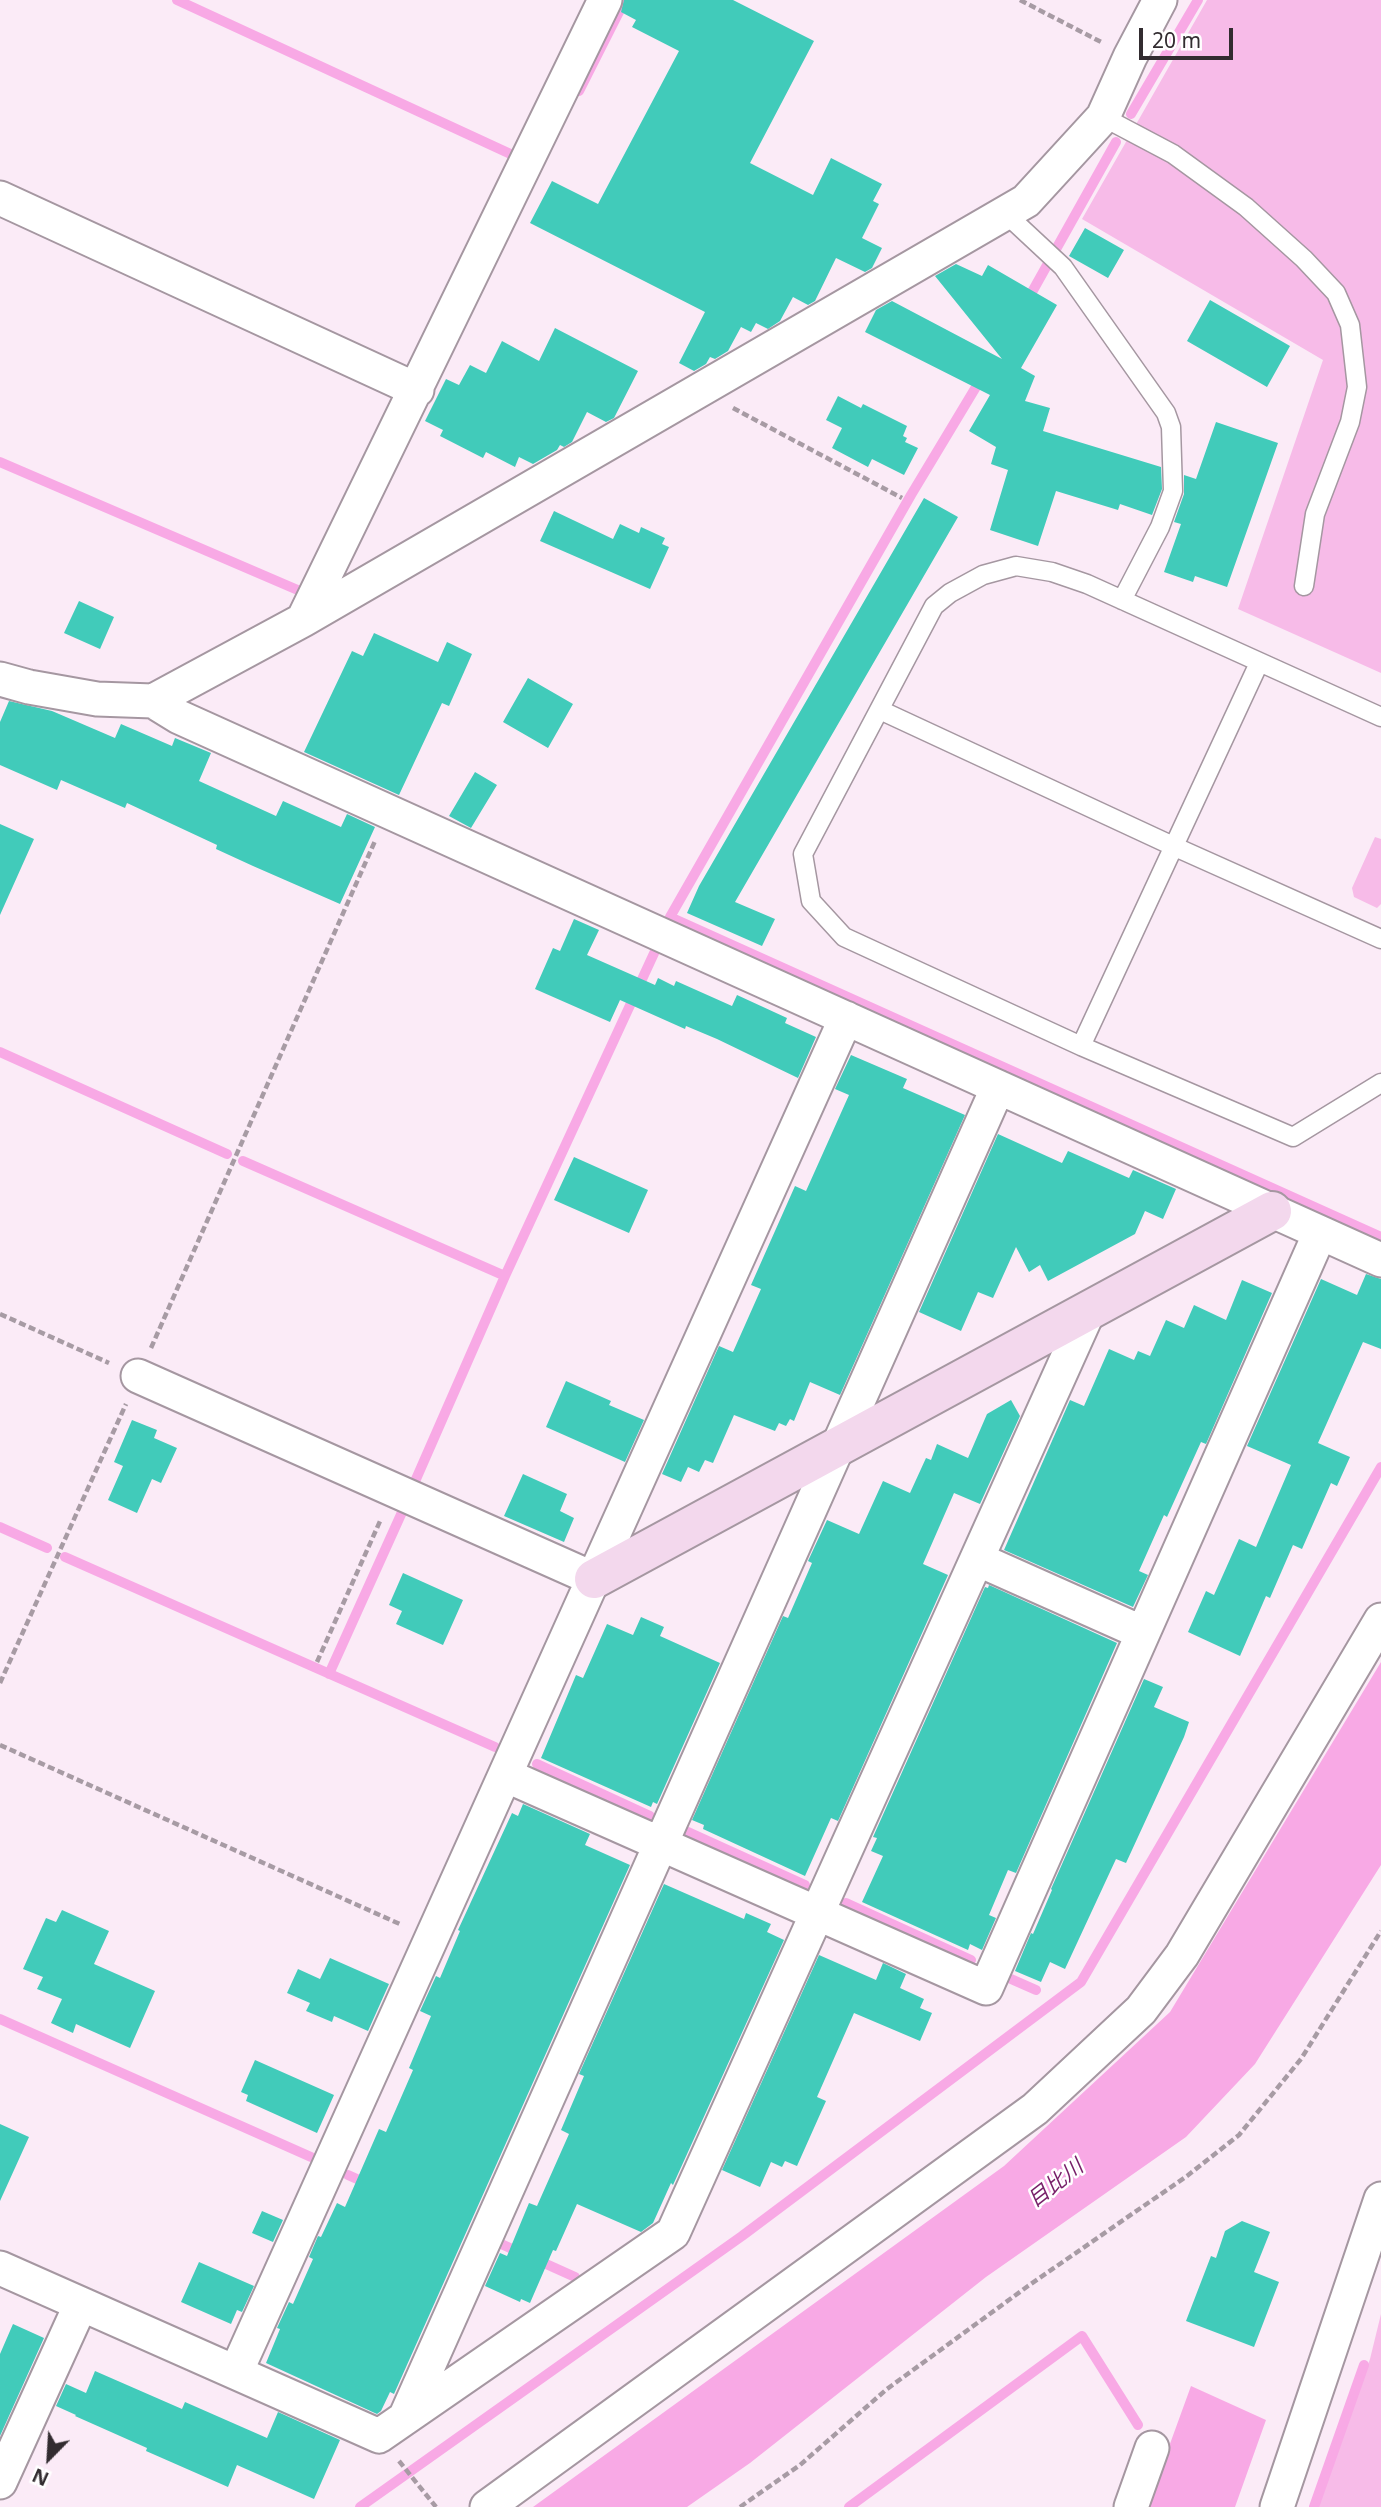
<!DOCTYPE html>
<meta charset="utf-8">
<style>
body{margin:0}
#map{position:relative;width:1381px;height:2507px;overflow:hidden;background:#fbebf7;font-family:"Noto Sans",sans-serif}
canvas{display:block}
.north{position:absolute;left:14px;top:2423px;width:70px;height:70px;-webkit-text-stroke:5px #fff;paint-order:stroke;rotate:204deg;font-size:19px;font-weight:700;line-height:28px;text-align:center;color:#322c30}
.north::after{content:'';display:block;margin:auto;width:24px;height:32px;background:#322c30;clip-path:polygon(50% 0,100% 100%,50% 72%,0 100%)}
.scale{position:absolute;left:1139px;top:28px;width:94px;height:32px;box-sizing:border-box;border:4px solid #322c30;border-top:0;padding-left:9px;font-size:21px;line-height:24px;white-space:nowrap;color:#322c30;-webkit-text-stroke:5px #fff;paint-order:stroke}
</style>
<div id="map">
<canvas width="1381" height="2507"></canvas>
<div class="north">N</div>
<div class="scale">20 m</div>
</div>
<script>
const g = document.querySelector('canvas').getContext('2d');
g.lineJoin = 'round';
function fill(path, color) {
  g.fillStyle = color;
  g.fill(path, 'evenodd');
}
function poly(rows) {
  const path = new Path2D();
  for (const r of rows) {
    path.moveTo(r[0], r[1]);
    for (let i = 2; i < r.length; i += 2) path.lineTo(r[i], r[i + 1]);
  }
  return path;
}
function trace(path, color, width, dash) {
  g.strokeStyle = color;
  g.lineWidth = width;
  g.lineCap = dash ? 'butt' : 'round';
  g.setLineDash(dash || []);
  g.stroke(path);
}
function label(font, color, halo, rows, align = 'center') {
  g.font = font + ' "Noto Sans","Noto Sans JP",sans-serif';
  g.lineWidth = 5;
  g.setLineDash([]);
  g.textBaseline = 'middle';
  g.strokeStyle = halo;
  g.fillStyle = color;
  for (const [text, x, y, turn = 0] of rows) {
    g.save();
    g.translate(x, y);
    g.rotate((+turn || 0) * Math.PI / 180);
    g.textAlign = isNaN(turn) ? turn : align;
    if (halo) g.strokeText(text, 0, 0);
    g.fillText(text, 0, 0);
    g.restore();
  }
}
fill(poly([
 [1207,0,1381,0,1381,673,1238,609,1323,360,1082,219],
 [1375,837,1381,839,1381,904,1377,908,1354,897,1352,888],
 [1381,2314,1381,2507,1318,2507,1370,2359]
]), '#f7bbe8');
fill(poly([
 [1381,1662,1381,1865,1255,2064,1186,2137,986,2277,750,2463,687,2507,533,2507,1004,2166,1170,2012],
 [1191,2386,1266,2420,1235,2507,1147,2507]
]), '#f8a9e5');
trace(poly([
 [177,0,517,157],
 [579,91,625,0],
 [1131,114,1198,0],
 [1027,301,1116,142],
 [982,377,911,495,670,917,1381,1237],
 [0,462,300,591],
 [0,1052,227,1154],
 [243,1161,505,1276,656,949],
 [413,1486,505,1276],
 [0,1527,47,1548],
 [65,1557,495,1747],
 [329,1674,403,1510],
 [537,1764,650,1816],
 [688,1832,805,1885],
 [846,1903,971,1960],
 [1011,1979,1036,1990],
 [0,2019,311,2157],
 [348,2175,366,2183],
 [499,2243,521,2253],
 [535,2259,575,2277],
 [360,2507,742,2236,1081,1982,1381,1467],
 [849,2507,1082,2336,1138,2425],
 [1314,2507,1364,2365]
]), '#f8a9e5', 10);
fill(poly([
 [624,0,733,0,814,41,750,163,813,195,831,158,882,184,873,201,879,204,862,238,882,248,872,268,865,272,836,258,815,301,808,305,793,297,780,321,768,329,756,323,751,332,741,327,728,351,715,359,710,357,706,364,694,371,679,363,705,312,530,223,552,181,598,204,679,51,632,27,636,20,621,12],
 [1085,228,1124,250,1108,278,1069,256],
 [956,264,982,276,988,265,1057,305,1021,368,1035,376,1025,401,1050,408,1043,431,1161,467,1162,489,1152,515,1120,504,1118,510,1056,491,1038,546,990,530,1008,470,991,464,996,447,969,431,990,395,865,332,876,310,892,301,1002,359,935,276],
 [1210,300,1290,346,1267,387,1187,341],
 [555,328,638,371,614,418,606,422,587,412,572,442,564,447,560,445,557,450,533,464,519,457,515,467,486,452,483,458,440,436,443,430,425,421,446,379,459,385,470,365,486,373,502,341,539,361],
 [838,396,861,408,863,404,907,426,903,436,907,438,905,442,918,448,904,475,872,459,868,467,832,448,842,428,826,420],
 [1216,422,1278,443,1227,587,1195,576,1193,582,1164,572,1181,524,1174,522,1184,494,1184,475,1196,479],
 [924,498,958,517,735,902,775,919,762,946,687,913,699,886],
 [554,511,613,539,620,524,639,533,641,527,665,538,662,544,669,547,650,589,540,541],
 [79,601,114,617,100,649,64,633],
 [374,633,438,662,447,642,472,654,449,706,442,703,399,795,304,752,352,651,363,656],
 [528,678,573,704,548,748,503,722],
 [9,701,52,711,115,738,121,724,172,746,175,738,211,753,199,781,276,816,283,801,341,827,347,814,375,827,340,904,253,866,216,849,217,845,127,803,125,808,61,780,57,790,0,765,0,722],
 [475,772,497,785,471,828,449,816],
 [0,824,34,839,0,915],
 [574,919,599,930,587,955,655,985,658,978,674,986,676,981,732,1006,737,995,787,1018,785,1023,816,1037,798,1078,717,1039,686,1026,685,1029,620,1000,610,1022,535,989,553,948,560,951],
 [851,1055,907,1079,903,1088,965,1115,840,1395,810,1382,794,1421,790,1419,786,1426,779,1423,775,1431,734,1415,713,1463,705,1460,699,1472,688,1467,681,1482,662,1474,719,1346,733,1352,761,1289,751,1285,795,1186,806,1191,849,1095,835,1089],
 [998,1134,1062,1163,1068,1151,1129,1178,1133,1170,1176,1189,1163,1219,1145,1211,1135,1234,1048,1281,1040,1265,1029,1272,1016,1247,993,1298,978,1292,961,1331,919,1312],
 [574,1157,648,1190,629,1233,554,1200],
 [1366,1274,1381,1279,1381,1349,1363,1342,1318,1443,1350,1457,1337,1486,1331,1483,1302,1549,1293,1545,1270,1598,1266,1596,1240,1656,1188,1632,1206,1591,1214,1595,1239,1539,1256,1547,1291,1465,1247,1446,1321,1279,1357,1295],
 [1242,1280,1272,1293,1206,1444,1201,1442,1167,1517,1164,1515,1139,1571,1148,1575,1133,1607,1004,1550,1070,1400,1084,1406,1109,1349,1134,1360,1138,1351,1150,1356,1166,1320,1184,1328,1194,1305,1226,1320],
 [566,1381,611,1401,609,1405,644,1420,625,1462,546,1427],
 [1011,1400,1020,1416,980,1504,954,1493,923,1564,948,1575,838,1821,831,1818,805,1876,703,1829,704,1825,692,1820,783,1616,788,1618,812,1563,808,1561,827,1520,859,1534,883,1481,910,1493,926,1458,931,1460,937,1444,968,1458,987,1414],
 [132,1420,157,1430,154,1438,177,1448,161,1483,152,1479,137,1513,108,1500,123,1466,114,1462],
 [523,1474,567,1494,560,1511,574,1518,564,1542,504,1516],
 [403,1573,463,1600,443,1645,396,1624,402,1611,389,1605],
 [989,1585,1117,1643,1016,1873,1008,1870,989,1915,996,1918,982,1950,970,1944,968,1950,862,1902,883,1856,871,1851,877,1838,873,1837,985,1587,988,1588],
 [641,1617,664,1627,660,1636,720,1663,657,1804,653,1802,651,1807,541,1758,576,1675,583,1678,607,1624,633,1635],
 [1144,1679,1163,1687,1154,1707,1189,1722,1184,1737,1126,1863,1116,1859,1065,1969,1050,1962,1041,1982,1015,1971,1031,1933,1033,1934,1052,1890,1051,1889],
 [523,1804,590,1834,585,1845,630,1865,394,2394,390,2392,381,2411,377,2414,266,2363,280,2329,277,2328,289,2302,293,2304,313,2259,309,2257,318,2236,321,2237,337,2203,345,2207,379,2129,386,2132,413,2070,409,2068,431,2016,420,2011,436,1976,440,1978,460,1931,458,1930,512,1813,518,1816],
 [664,1884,744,1919,746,1913,771,1924,767,1932,784,1940,673,2185,671,2183,653,2223,641,2232,577,2204,556,2251,553,2250,530,2303,521,2299,520,2302,485,2286,500,2253,507,2256,529,2203,537,2206,569,2134,561,2130,584,2076,579,2074],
 [62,1910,109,1931,94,1964,155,1991,130,2048,76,2024,73,2033,51,2023,62,1999,37,1989,43,1977,23,1969,46,1918,56,1922],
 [819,1955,876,1980,883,1963,906,1974,900,1988,924,1999,920,2008,932,2013,920,2041,854,2013,817,2097,826,2101,797,2166,785,2161,782,2167,771,2162,760,2187,722,2170],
 [330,1958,389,1984,368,2031,334,2016,332,2022,306,2011,310,2003,287,1993,298,1969,320,1979],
 [255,2060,334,2095,317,2133,246,2101,248,2095,241,2092],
 [0,2124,29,2137,0,2201],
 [262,2211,283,2220,273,2242,252,2233],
 [1242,2221,1270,2232,1254,2272,1279,2282,1254,2347,1186,2321,1211,2256,1216,2258,1225,2231],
 [199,2262,254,2286,242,2312,237,2310,231,2324,181,2302],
 [13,2324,44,2338,0,2436,0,2354],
 [95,2371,182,2409,185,2402,267,2438,278,2412,340,2440,314,2499,237,2465,228,2487,146,2451,147,2448,75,2416,76,2415,56,2406,66,2384,86,2393]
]), '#41cbba');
const lane = poly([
 [1103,117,1173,154,1246,207,1304,259,1336,293,1350,325,1357,387,1350,422,1315,514,1304,586],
 [1005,213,1063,267,1166,413,1171,427,1173,491,1160,527,1122,600],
 [880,710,1173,846,1381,939],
 [1381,717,1087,584,1052,572,1016,566,983,575,950,593,934,606,803,854,811,901,844,937,1081,1046,1293,1137,1381,1083],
 [1081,1046,1259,663]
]);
const street = poly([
 [0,198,417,390],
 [303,620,605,0],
 [0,679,29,687,97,699,153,701,303,620,1026,201,1103,117,1130,57,1160,0],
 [153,701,179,717,1381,1260],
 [138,1376,594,1579],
 [977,1559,1143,1633],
 [505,1775,986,1988,1320,1233],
 [0,2268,379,2436,673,2233,1089,1310],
 [236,2372,846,1018],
 [405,2418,998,1087],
 [0,2482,81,2304],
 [487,2507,1035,2109,1141,2010,1182,1955,1381,1620],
 [1131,2507,1152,2448],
 [1277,2507,1381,2199]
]);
const secondary = poly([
 [594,1579,1272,1211]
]);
trace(lane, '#a597a1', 21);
trace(street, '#a597a1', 37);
trace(secondary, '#a597a1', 42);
trace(poly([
 [1020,0,1103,43],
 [733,408,902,498],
 [0,1314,109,1363],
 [151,1348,375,841],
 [317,1662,381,1519],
 [0,1683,126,1404],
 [0,1745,402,1925],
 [399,2461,436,2507],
 [740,2507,800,2465,887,2389,1028,2286,1187,2176,1239,2135,1301,2059,1381,1931]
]), '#a79ba4', 4.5, [7, 3.5]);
trace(lane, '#fff', 18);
trace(street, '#fff', 33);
trace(secondary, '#f3d8ed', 38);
label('italic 21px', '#771e68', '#fff', [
 ["目比川",1056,2184,-38]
]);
</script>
